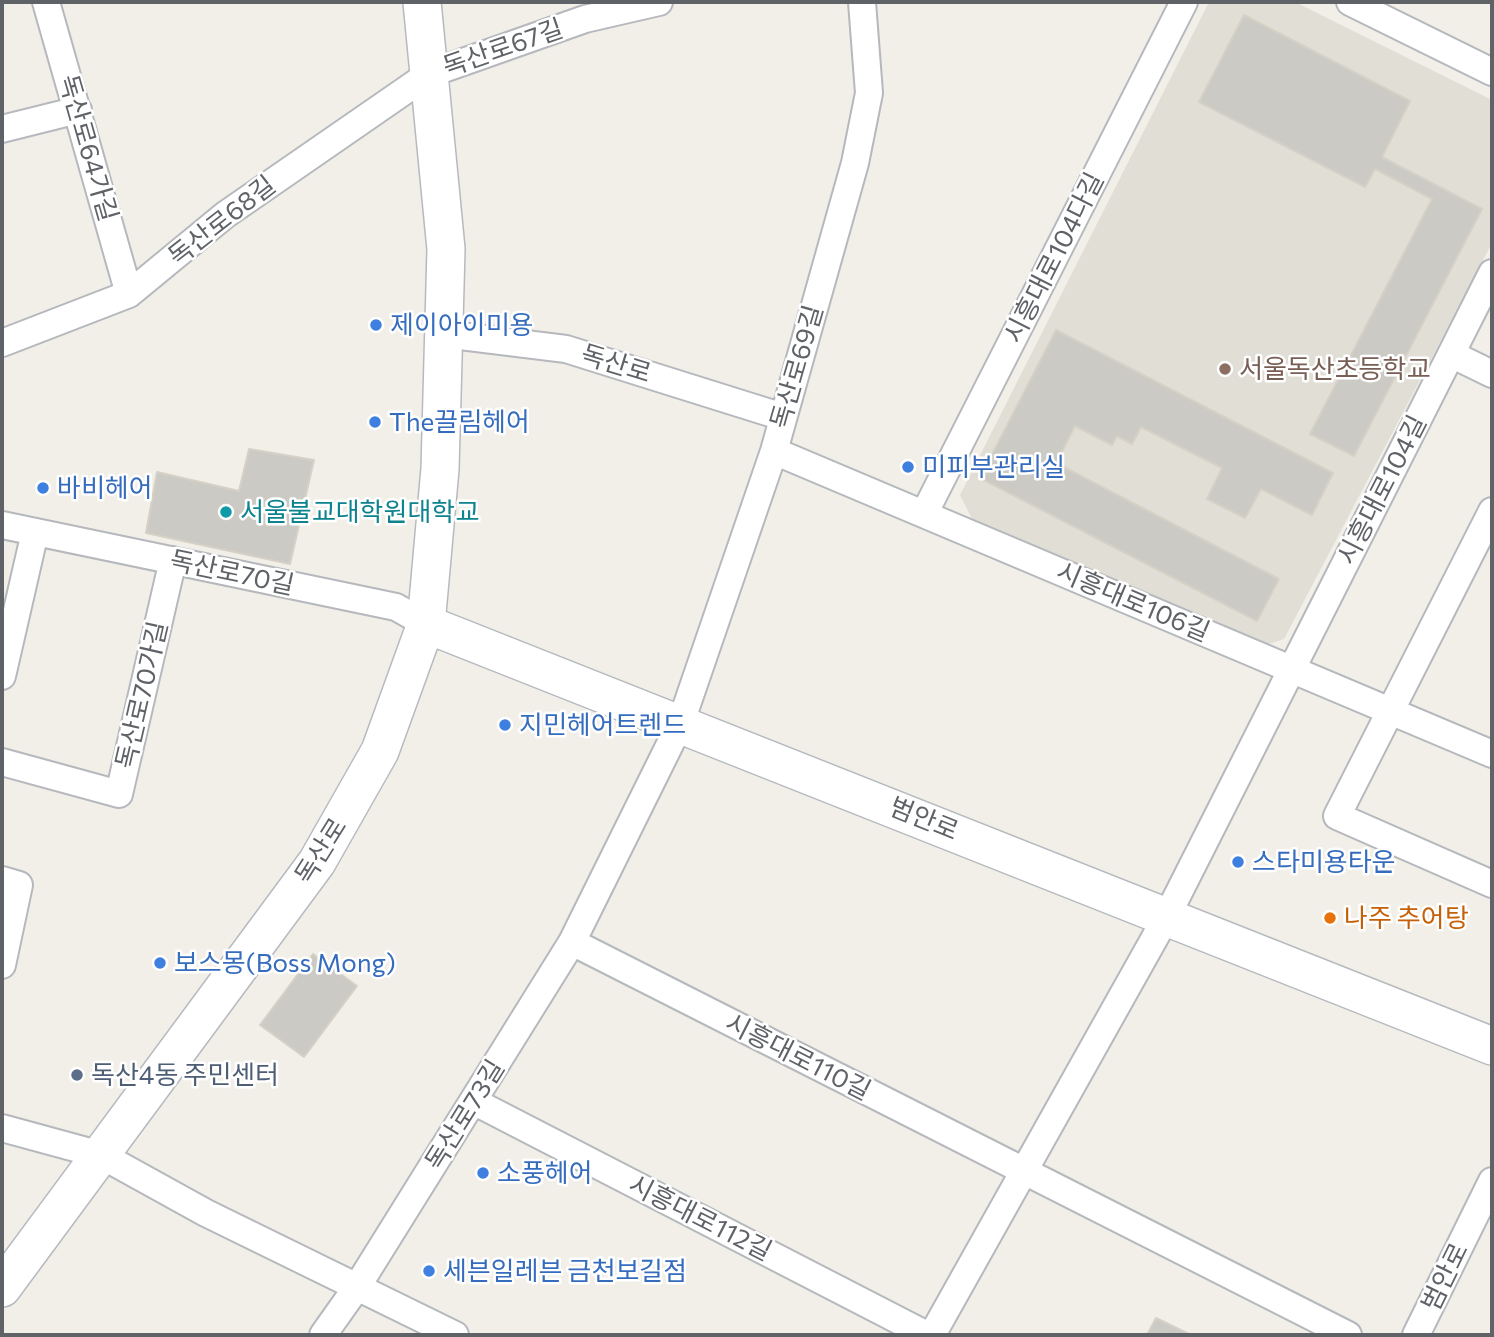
<!DOCTYPE html>
<meta charset="utf-8">
<style>
body{margin:0}
#map{position:relative;width:1494px;height:1337px;overflow:hidden;background:#f1efe8;font-family:Commissioner,sans-serif}
canvas{display:block}
.frame{position:absolute;inset:0;border:4px solid #5f6368;pointer-events:none}
</style>
<div id="map">
<canvas width="1494" height="1337"></canvas>
<div class="frame"></div>
</div>
<script>
const g = document.querySelector('canvas').getContext('2d');
g.lineJoin = 'round';
function fill(path, color) {
  g.fillStyle = color;
  g.fill(path, 'evenodd');
}
function poly(rows) {
  const path = new Path2D();
  for (const r of rows) {
    path.moveTo(r[0], r[1]);
    for (let i = 2; i < r.length; i += 2) path.lineTo(r[i], r[i + 1]);
  }
  return path;
}
function trace(path, color, width, dash) {
  g.strokeStyle = color;
  g.lineWidth = width;
  g.lineCap = dash ? 'butt' : 'round';
  g.setLineDash(dash || []);
  g.stroke(path);
}
function label(font, color, halo, rows, align = 'center') {
  g.font = font + ' Commissioner,"Noto Sans KR",sans-serif';
  g.lineWidth = 5;
  g.setLineDash([]);
  g.textBaseline = 'middle';
  g.strokeStyle = halo;
  g.fillStyle = color;
  for (const [text, x, y, turn = 0] of rows) {
    g.save();
    g.translate(x, y);
    g.rotate((+turn || 0) * Math.PI / 180);
    g.textAlign = isNaN(turn) ? turn : align;
    if (halo) g.strokeText(text, 0, 0);
    g.fillText(text, 0, 0);
    g.restore();
  }
}
fill(poly([
 [1209,2,1295,2,1492,100,1492,243,1284,639,1260,647,974,523,960,495]
]), '#e1ded6');
const building = poly([
 [1244,15,1410,101,1382,157,1482,209,1354,456,1310,434,1432,199,1375,169,1365,187,1199,102,1244,15],
 [1056,330,1333,473,1312,515,1261,489,1245,518,1207,499,1222,468,1141,427,1132,444,1117,436,1112,445,1075,426,1056,463,1279,579,1257,621,980,478,1056,330],
 [249,449,314,460,290,564,146,533,157,472,239,491,249,449],
 [313,954,357,986,304,1057,260,1025,313,954],
 [1156,1318,1191,1335,1147,1335,1156,1318]
]);
fill(building, '#cccac5');
trace(building, '#d6d1c6', 2);
const minor = poly([
 [46,2,129,294],
 [1350,2,1492,72],
 [2,129,78,110],
 [444,334,566,349,783,417],
 [2,343,129,294,225,215,429,74,585,19,659,2],
 [1451,354,1492,374],
 [774,451,1492,754],
 [1492,511,1337,816,1492,884],
 [924,514,1184,2],
 [2,525,396,607,426,624],
 [2,676,35,532],
 [2,762,119,794,173,560],
 [2,880,19,885,2,965],
 [572,942,1348,1335],
 [473,1101,927,1335],
 [2,1128,101,1155,206,1213,455,1335],
 [323,1335,357,1287,572,942,681,722,774,451,855,163,869,93,862,2],
 [932,1335,1167,916,1492,273],
 [1416,1335,1492,1181]
]);
const secondary = poly([
 [426,624,1492,1046],
 [2,1288,317,862,380,751,426,624,440,469,446,249,422,2]
]);
trace(minor, '#b5b8bc', 30);
trace(secondary, '#b6babf', 40);
trace(minor, '#fff', 26);
trace(secondary, '#fff', 37);
for (const [x, y, r, color] of [
 [376,325,7,"#3f7fe0"],
 [1225,369,7,"#8d6e63"],
 [375,422,7,"#3f7fe0"],
 [908,467,7,"#3f7fe0"],
 [43,488,7,"#3f7fe0"],
 [226,512,7,"#0f9aa8"],
 [505,725,7,"#3f7fe0"],
 [1238,862,7,"#3f7fe0"],
 [1330,918,7,"#e8710a"],
 [160,963,7,"#3f7fe0"],
 [77,1075,7,"#5c6f8a"],
 [483,1173,7,"#3f7fe0"],
 [429,1271,7,"#3f7fe0"]
]) {
  const dot = new Path2D();
  dot.arc(x, y, r, 0, 2 * Math.PI);
  g.fillStyle = color;
  g.fill(dot);
  trace(dot, '#fff', 2.5);
}
label('26px', '#5f6368', '#fff', [
 ["독산로67길",503,48,-19],
 ["독산로64가길",88,148,74],
 ["독산로68길",222,221,-38],
 ["시흥대로104다길",1054,258,-63],
 ["독산로",616,364,17],
 ["독산로69길",797,367,-74],
 ["시흥대로104길",1382,490,-63],
 ["독산로70길",232,573,12],
 ["시흥대로106길",1133,602,23],
 ["독산로70가길",142,695,-77],
 ["범안로",924,819,22],
 ["독산로",321,851,-58],
 ["시흥대로110길",798,1057,27],
 ["독산로73길",465,1115,-58],
 ["시흥대로112길",700,1218,27],
 ["범안로",1445,1277,-64]
]);
label('26px', '#366cbe', '#fff', [
 ["제이아이미용",390,325],
 ["The끌림헤어",389,422],
 ["미피부관리실",922,467],
 ["바비헤어",57,488],
 ["지민헤어트렌드",519,725],
 ["스타미용타운",1252,862],
 ["보스몽(Boss Mong)",174,963],
 ["소풍헤어",497,1173],
 ["세븐일레븐 금천보길점",443,1271]
], 'left');
label('26px', '#785e54', '#fff', [
 ["서울독산초등학교",1239,369]
], 'left');
label('26px', '#0d838f', '#fff', [
 ["서울불교대학원대학교",240,512]
], 'left');
label('26px', '#c56008', '#fff', [
 ["나주 추어탕",1344,918]
], 'left');
label('26px', '#4e5e75', '#fff', [
 ["독산4동 주민센터",91,1075]
], 'left');
</script>
